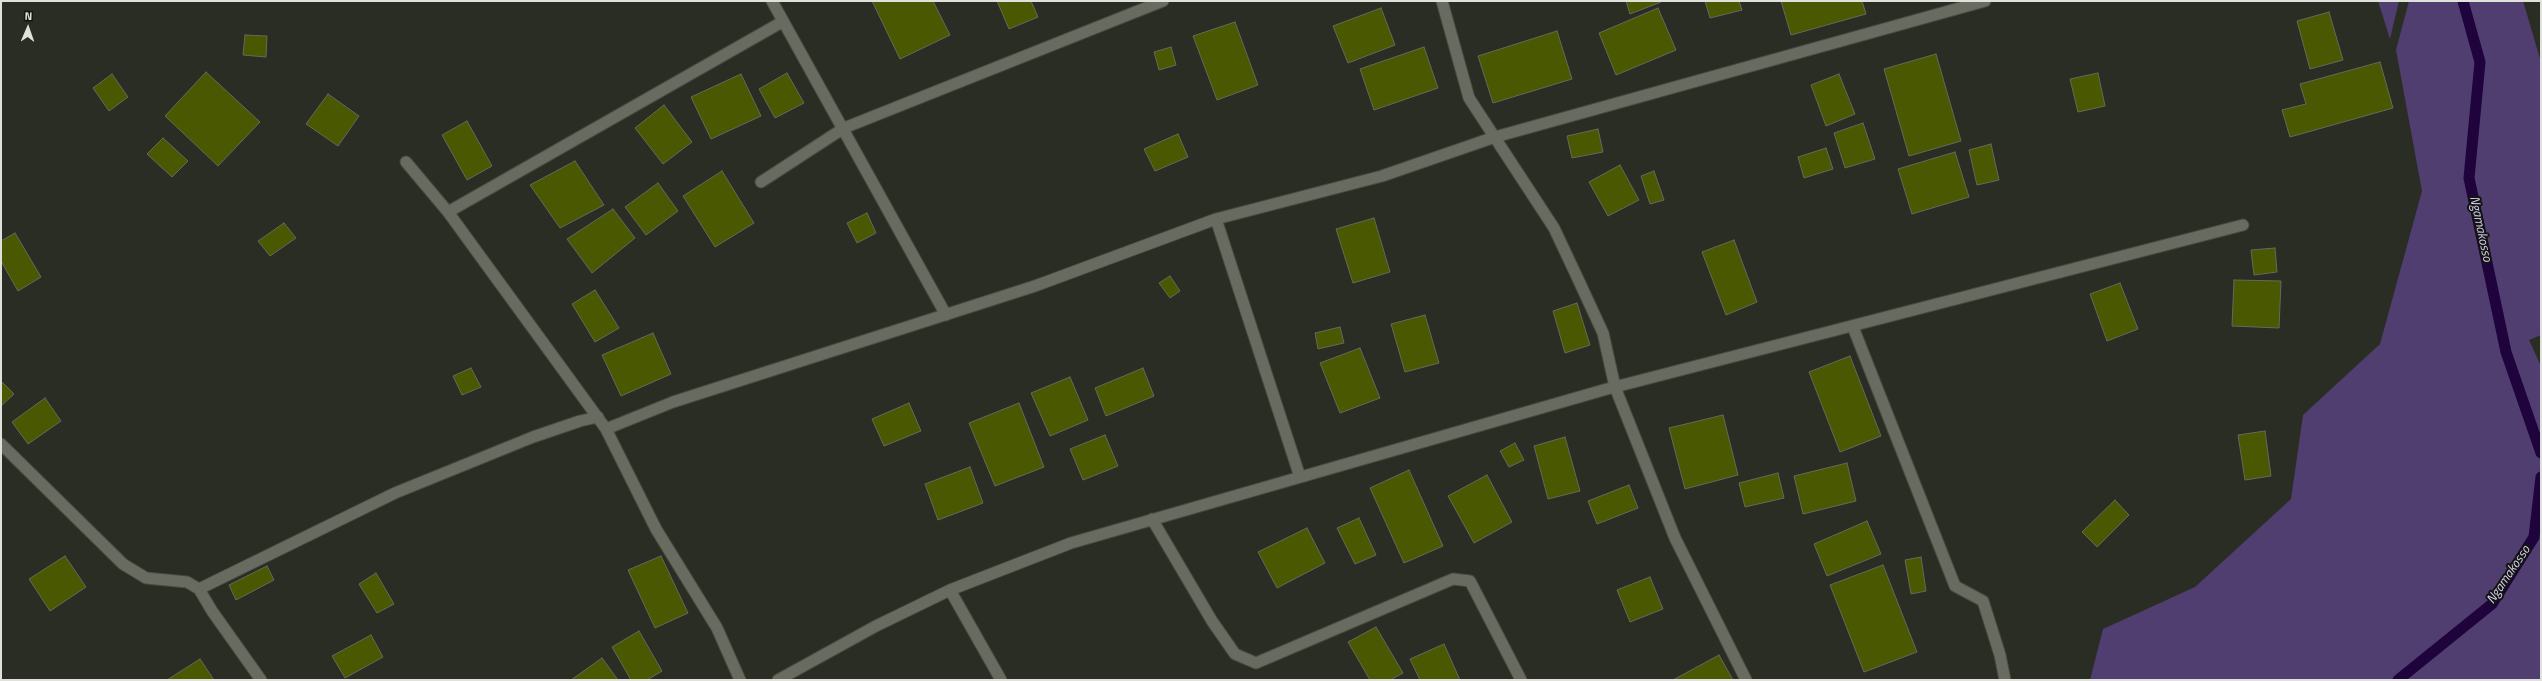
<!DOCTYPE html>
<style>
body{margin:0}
#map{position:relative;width:2542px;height:681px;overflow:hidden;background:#2a2d23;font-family:"Titillium Web",sans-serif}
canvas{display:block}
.frame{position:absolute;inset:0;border:2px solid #dfe1da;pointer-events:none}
.north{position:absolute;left:8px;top:8px;width:40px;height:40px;-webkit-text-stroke:3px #131510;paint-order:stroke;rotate:2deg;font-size:11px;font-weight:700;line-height:16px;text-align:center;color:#dfe1da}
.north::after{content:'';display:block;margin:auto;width:14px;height:18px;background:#dfe1da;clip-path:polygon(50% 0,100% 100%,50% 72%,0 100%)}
</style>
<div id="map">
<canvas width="2542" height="681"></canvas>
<div class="frame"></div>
<div class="north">N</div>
</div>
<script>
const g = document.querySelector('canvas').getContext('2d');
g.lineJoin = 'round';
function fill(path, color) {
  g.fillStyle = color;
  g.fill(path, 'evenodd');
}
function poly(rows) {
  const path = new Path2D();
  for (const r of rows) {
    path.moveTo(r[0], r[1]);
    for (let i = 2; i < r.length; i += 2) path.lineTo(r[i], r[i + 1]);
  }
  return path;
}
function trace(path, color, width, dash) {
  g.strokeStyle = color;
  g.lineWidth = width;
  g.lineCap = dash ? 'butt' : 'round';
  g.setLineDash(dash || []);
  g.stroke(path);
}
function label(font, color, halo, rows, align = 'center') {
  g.font = font + ' "Titillium Web",sans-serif';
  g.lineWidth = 4;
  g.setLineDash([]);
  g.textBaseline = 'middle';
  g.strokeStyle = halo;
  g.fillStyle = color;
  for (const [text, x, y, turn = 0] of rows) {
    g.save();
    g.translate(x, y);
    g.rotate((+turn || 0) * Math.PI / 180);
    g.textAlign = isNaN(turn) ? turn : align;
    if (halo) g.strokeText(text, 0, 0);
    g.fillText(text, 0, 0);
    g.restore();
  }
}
fill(poly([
 [2378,1,2399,1,2390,39],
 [2409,1,2523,1,2541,62,2541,335,2529,340,2541,366,2541,680,2090,680,2103,629,2195,587,2291,499,2303,415,2380,344,2422,191,2396,50]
]), '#503e71');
trace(poly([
 [2463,1,2480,62,2469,178,2506,352,2541,453],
 [2398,680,2492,604,2534,537,2541,477]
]), '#1f033d', 11);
const building = poly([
 [872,1,933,1,950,35,900,59,872,1],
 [997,1,1031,1,1038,17,1009,29,997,1],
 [1626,1,1660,1,1661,2,1630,14,1626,1],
 [1705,1,1739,1,1742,10,1710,18,1705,1],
 [1781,1,1862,1,1866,14,1791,35,1781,1],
 [1381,8,1395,45,1348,63,1333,26,1381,8],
 [1658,8,1676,50,1616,75,1599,33,1658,8],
 [2329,12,2343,60,2310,69,2297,21,2329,12],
 [1235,22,1258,85,1217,100,1193,36,1235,22],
 [1557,31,1572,79,1493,103,1478,56,1557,31],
 [245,35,267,36,266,57,243,55,245,35],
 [1171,47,1176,65,1159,70,1154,52,1171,47],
 [1424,47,1438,88,1374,110,1360,69,1424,47],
 [1936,54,1961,141,1909,156,1884,69,1936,54],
 [2380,62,2393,108,2290,137,2282,110,2306,104,2300,84,2380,62],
 [206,72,260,122,218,166,165,116,206,72],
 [787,73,804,103,775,118,759,89,787,73],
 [2098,73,2105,106,2078,112,2070,79,2098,73],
 [112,74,128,97,109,111,93,88,112,74],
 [741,74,761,116,711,139,691,97,741,74],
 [1839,74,1855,114,1826,126,1811,85,1839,74],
 [328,94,359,116,338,146,306,124,328,94],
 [664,105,692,142,663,164,635,128,664,105],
 [467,121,492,166,467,180,442,135,467,121],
 [1863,123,1875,159,1845,168,1834,133,1863,123],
 [1598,129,1603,152,1572,158,1567,136,1598,129],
 [1178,134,1188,157,1155,171,1144,149,1178,134],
 [163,138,188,161,172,177,147,154,163,138],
 [1991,144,1999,180,1977,185,1969,150,1991,144],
 [1826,148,1833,169,1804,178,1798,157,1826,148],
 [1955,152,1969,197,1912,214,1898,169,1955,152],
 [575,161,604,205,560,228,530,185,575,161],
 [1620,165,1639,200,1608,216,1589,182,1620,165],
 [722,171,754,223,715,247,683,196,722,171],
 [1654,171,1664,200,1650,204,1641,176,1654,171],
 [658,183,678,211,646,235,625,207,658,183],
 [613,209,635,238,592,273,567,239,613,209],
 [867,213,876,233,857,243,847,223,867,213],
 [1374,218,1390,272,1353,283,1336,229,1374,218],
 [284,223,296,238,270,256,258,241,284,223],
 [15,233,41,277,18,291,1,261,1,241,15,233],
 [1734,240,1757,302,1726,315,1702,252,1734,240],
 [2275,248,2277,272,2254,275,2251,250,2275,248],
 [1170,276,1180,291,1170,298,1159,283,1170,276],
 [2234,280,2281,281,2279,328,2232,326,2234,280],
 [2120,283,2138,329,2107,341,2090,294,2120,283],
 [595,290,619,328,595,342,572,304,595,290],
 [1577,303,1590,345,1565,353,1553,311,1577,303],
 [1425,315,1439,363,1405,372,1391,324,1425,315],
 [1340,327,1344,343,1318,349,1315,333,1340,327],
 [653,333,671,374,621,396,602,355,653,333],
 [1360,348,1380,398,1340,413,1320,363,1360,348],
 [1850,356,1881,436,1840,452,1809,372,1850,356],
 [471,368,481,387,462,395,453,376,471,368],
 [1143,368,1154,396,1106,416,1095,388,1143,368],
 [1070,377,1088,420,1050,436,1031,393,1070,377],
 [1,381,14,394,1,406,1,381],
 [45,398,61,421,28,444,12,422,45,398],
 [909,403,921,431,884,446,872,419,909,403],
 [1019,403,1044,467,995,486,969,423,1019,403],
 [1723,415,1738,475,1685,489,1669,428,1723,415],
 [2265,431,2271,476,2245,480,2238,435,2265,431],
 [1105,435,1118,466,1083,480,1070,449,1105,435],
 [1565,437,1580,491,1548,499,1534,446,1565,437],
 [1515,443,1524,460,1509,467,1500,451,1515,443],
 [1847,463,1856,501,1803,514,1794,476,1847,463],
 [970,467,983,503,938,520,925,484,970,467],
 [1409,470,1443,546,1404,563,1370,488,1409,470],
 [1778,473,1784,498,1745,507,1739,483,1778,473],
 [1487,475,1512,522,1474,543,1448,496,1487,475],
 [1629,485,1638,508,1597,524,1588,501,1629,485],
 [2115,500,2129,515,2097,547,2082,532,2115,500],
 [1359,518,1376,555,1355,564,1337,528,1359,518],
 [1867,521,1881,554,1827,576,1814,544,1867,521],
 [1307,528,1325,563,1277,588,1258,552,1307,528],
 [65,556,86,587,50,611,29,579,65,556],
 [661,556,688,613,655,628,628,570,661,556],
 [1921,557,1926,591,1911,594,1905,560,1921,557],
 [1883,565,1917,652,1864,672,1830,585,1883,565],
 [267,566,274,580,236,600,229,585,267,566],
 [376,573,394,604,377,613,359,584,376,573],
 [1650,577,1663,609,1630,622,1617,590,1650,577],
 [1376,627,1403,673,1390,680,1370,680,1348,642,1376,627],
 [639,631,662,671,647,680,631,680,612,647,639,631],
 [371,635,383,657,345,678,332,656,371,635],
 [1444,644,1460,680,1420,680,1410,659,1444,644],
 [1719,655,1733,680,1673,680,1719,655],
 [602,658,618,680,571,680,602,658],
 [200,659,214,680,167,680,200,659]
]);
fill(building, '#4a5801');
trace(building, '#66695d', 1);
const minor = poly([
 [772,1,946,315],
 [1442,1,1469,98,1554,228,1578,279,1603,333,1615,387,1675,538,1746,680],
 [406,162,448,212,606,429,673,402,1035,286,1216,219,1382,176,1495,137,1985,1],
 [761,182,844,128,1163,1],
 [448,212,782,22],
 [1216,219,1300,477],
 [1853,327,1955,586,1983,601,2000,655,2005,680],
 [606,429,656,529,717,628,740,680],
 [1,444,123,564,146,578,187,582,199,589,212,611,261,680],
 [1152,519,1212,621,1235,654,1256,663,1453,579,1470,581,1521,680],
 [199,589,395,493,533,437,580,421,598,417],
 [950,590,1001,680],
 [778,680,876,626,950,590,1071,543,1607,389,2243,225]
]);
trace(minor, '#484a42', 13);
trace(minor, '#686b60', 11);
label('italic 13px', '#dbd0f6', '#131510', [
 ["Ngamakosso",2480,229,78],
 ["Ngamakosso",2509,575,-56]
]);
</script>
